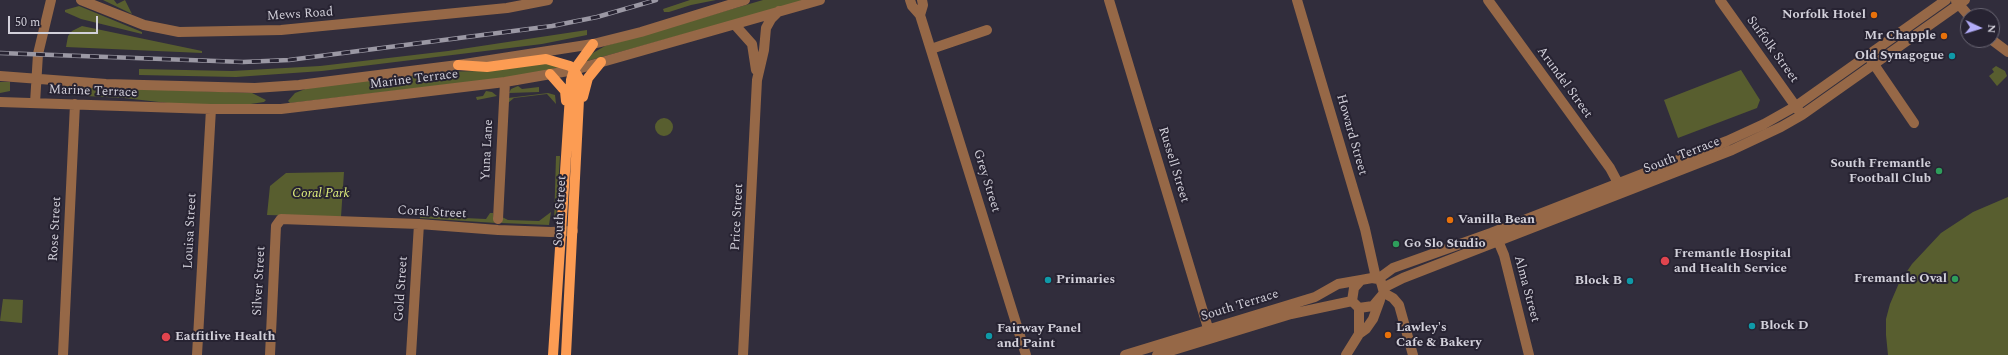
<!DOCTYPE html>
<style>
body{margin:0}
#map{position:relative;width:2008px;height:355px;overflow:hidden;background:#312d3c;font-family:Spectral,serif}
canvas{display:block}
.north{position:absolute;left:1960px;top:8px;width:40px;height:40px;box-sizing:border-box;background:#272332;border:1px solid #6b6875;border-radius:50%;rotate:94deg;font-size:11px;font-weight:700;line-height:16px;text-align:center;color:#d2d0da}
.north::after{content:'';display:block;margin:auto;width:14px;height:18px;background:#b3adf9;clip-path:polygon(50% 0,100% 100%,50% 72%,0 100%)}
.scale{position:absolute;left:8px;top:16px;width:90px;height:18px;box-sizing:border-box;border:2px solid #d2d0da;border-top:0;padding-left:5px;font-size:12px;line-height:14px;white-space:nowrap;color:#d2d0da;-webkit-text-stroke:3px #272332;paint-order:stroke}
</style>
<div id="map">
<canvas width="2008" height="355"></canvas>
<div class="north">N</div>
<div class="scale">50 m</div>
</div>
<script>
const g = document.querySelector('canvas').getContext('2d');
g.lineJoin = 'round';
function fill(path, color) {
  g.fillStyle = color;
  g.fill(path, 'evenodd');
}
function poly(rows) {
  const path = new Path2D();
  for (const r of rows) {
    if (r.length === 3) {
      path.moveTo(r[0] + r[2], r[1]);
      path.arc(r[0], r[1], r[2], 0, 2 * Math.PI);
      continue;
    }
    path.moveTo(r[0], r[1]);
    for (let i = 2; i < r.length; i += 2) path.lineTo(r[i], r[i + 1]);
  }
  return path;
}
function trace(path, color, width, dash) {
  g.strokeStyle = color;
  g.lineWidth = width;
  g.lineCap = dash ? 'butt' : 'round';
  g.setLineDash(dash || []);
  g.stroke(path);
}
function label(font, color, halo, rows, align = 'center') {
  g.font = font + ' Spectral,serif';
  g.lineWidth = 4;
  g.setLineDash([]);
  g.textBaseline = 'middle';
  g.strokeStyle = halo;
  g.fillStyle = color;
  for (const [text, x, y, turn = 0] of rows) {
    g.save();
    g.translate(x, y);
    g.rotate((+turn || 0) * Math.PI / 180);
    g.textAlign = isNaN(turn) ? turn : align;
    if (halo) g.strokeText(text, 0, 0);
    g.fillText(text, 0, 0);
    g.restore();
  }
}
fill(poly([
 [103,0,114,0,117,4,125,0,132,14],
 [690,0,716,0,691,5,669,12,664,12,663,9],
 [763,0,808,0,587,61,591,54,605,46],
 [79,6,142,32,142,34,81,19,65,12,65,10],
 [82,26,202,51,202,53,66,47,68,36,72,31],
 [587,30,587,35,542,44,322,71,236,77,139,75,139,69,232,71,320,66,448,51],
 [540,62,561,67,523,76,290,103,288,101,295,93,308,88,435,72,478,71],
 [1996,66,2005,71,2007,76,1997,86,1989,76,1994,72,1992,69],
 [1741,70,1760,100,1757,108,1678,138,1664,100],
 [0,82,10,82,10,91,0,93],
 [63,86,252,93,266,100,264,102,244,105,185,105,124,98,67,95,62,94],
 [518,86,522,89,539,87,539,92,509,93,511,89],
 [486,91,492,92,497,96,477,100,476,97,483,96],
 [548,93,555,95,556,104,547,94,514,98,508,103,508,98],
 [664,127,9],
 [556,156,560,156,556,220,554,224],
 [344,172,341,217,267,215,270,186,286,173],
 [2008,197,2008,355,1888,355,1886,335,1886,319,1890,304,1899,283,1912,264,1941,233,1973,212],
 [551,212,549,225,502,223,500,221,502,217,508,220,539,221],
 [490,213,493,213,493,217,496,218,496,223,420,218,420,216,486,219],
 [3,299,23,300,22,323,0,321]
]), '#585e2f');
trace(poly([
 [81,0,144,25,179,32,281,30,507,8,548,0],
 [910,0,912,6,920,15,1026,355],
 [1109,0,1211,338],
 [1297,0,1365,229,1376,278],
 [1488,0,1610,168,1618,183],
 [1720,0,1799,111],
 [1956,1,1969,16],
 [920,15,923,5,922,0],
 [735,25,752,44,756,70],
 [1992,40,2008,52],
 [931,49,987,30],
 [1871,60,1914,123],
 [0,76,106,84,255,88,299,85,458,65,593,44,641,32,745,0],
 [0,102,211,109,281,109,505,82,574,70,820,0],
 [35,103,38,54,51,0],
 [498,219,505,82],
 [1496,236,1504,255,1529,355],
 [1378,279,1393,268,1491,233,1727,141,1764,124,1796,106,1946,0],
 [1383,288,1403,278,1732,150,1781,127,1802,115,1965,0],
 [1384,293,1393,298,1399,305,1413,355],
 [1359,308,1359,334],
 [63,355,75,104],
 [197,355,211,109],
 [270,355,276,226,281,219,419,224,498,230,551,232,573,231],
 [411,355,419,224],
 [743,355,757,80,764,50,766,28,771,19,779,11],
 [1125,355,1315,297,1338,284,1361,280,1372,278,1378,279,1381,282,1384,293,1373,306,1359,308,1352,301,1354,288,1361,280],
 [1157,355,1291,314,1352,301],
 [1346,355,1359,334,1366,329,1373,319,1380,300]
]), '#966847', 10);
trace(poly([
 [458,65,487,67,546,59,570,66,574,70,580,80,566,355],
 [550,74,565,91,566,101],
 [583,97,588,78,601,62],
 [553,355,571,80,574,70,593,44]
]), '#fc9c53', 10);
const rail = poly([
 [0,53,243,62,289,60,552,26,597,17,656,0]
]);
trace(rail, '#9b98a4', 4.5);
trace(rail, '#272332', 3, [9]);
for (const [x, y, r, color] of [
 [1874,15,4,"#e8710a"],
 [1944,36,4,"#e8710a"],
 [1952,56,4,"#0f9aa8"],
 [1939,171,4,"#2e9e5b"],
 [1450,220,4,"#e8710a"],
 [1396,244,4,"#2e9e5b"],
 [1665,261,5,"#e0444e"],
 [1955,279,4,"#2e9e5b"],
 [1048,280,4,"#0f9aa8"],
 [1630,281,4,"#0f9aa8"],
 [1752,326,4,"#0f9aa8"],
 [1388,335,4,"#e8710a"],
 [989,336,4,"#0f9aa8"],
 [166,337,5,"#e0444e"]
]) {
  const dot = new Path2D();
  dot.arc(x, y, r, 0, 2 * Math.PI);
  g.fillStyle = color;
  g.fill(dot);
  trace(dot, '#272332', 1.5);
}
label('13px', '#d2d0da', '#272332', [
 ["Mews Road",300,15,-4],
 ["Suffolk Street",1772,50,54],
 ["Marine Terrace",414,80,-7],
 ["Arundel Street",1564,83,54],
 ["Marine Terrace",93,92,2],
 ["Howard Street",1351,135,74],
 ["Yuna Lane",488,150,-87],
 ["South Terrace",1682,156,-21],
 ["Russell Street",1173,165,73],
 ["Grey Street",986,181,73],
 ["South Street",561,211,-87],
 ["Coral Street",432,213,3],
 ["Price Street",738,217,-87],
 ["Rose Street",56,229,-87],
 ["Louisa Street",191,231,-87],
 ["Silver Street",260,281,-87],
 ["Gold Street",402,289,-86],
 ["Alma Street",1526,289,75],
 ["South Terrace",1240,306,-17]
]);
label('bold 13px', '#d2d0da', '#272332', [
 ["Norfolk Hotel",1866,15,"right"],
 ["Mr Chapple",1936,36,"right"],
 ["Old Synagogue",1944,56,"right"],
 ["South Fremantle",1931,164,"right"],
 ["Football Club",1931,179,"right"],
 ["Vanilla Bean",1458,220],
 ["Go Slo Studio",1404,244],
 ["Fremantle Hospital",1674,254],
 ["and Health Service",1674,269],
 ["Fremantle Oval",1947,279,"right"],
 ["Primaries",1056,280],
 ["Block B",1622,281,"right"],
 ["Block D",1760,326],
 ["Lawley's",1396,328],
 ["Cafe & Bakery",1396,343],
 ["Fairway Panel",997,329],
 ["and Paint",997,344],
 ["Eatfitlive Health",175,337]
], 'left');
label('italic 13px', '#e0ef7d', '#272332', [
 ["Coral Park",321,194]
]);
</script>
